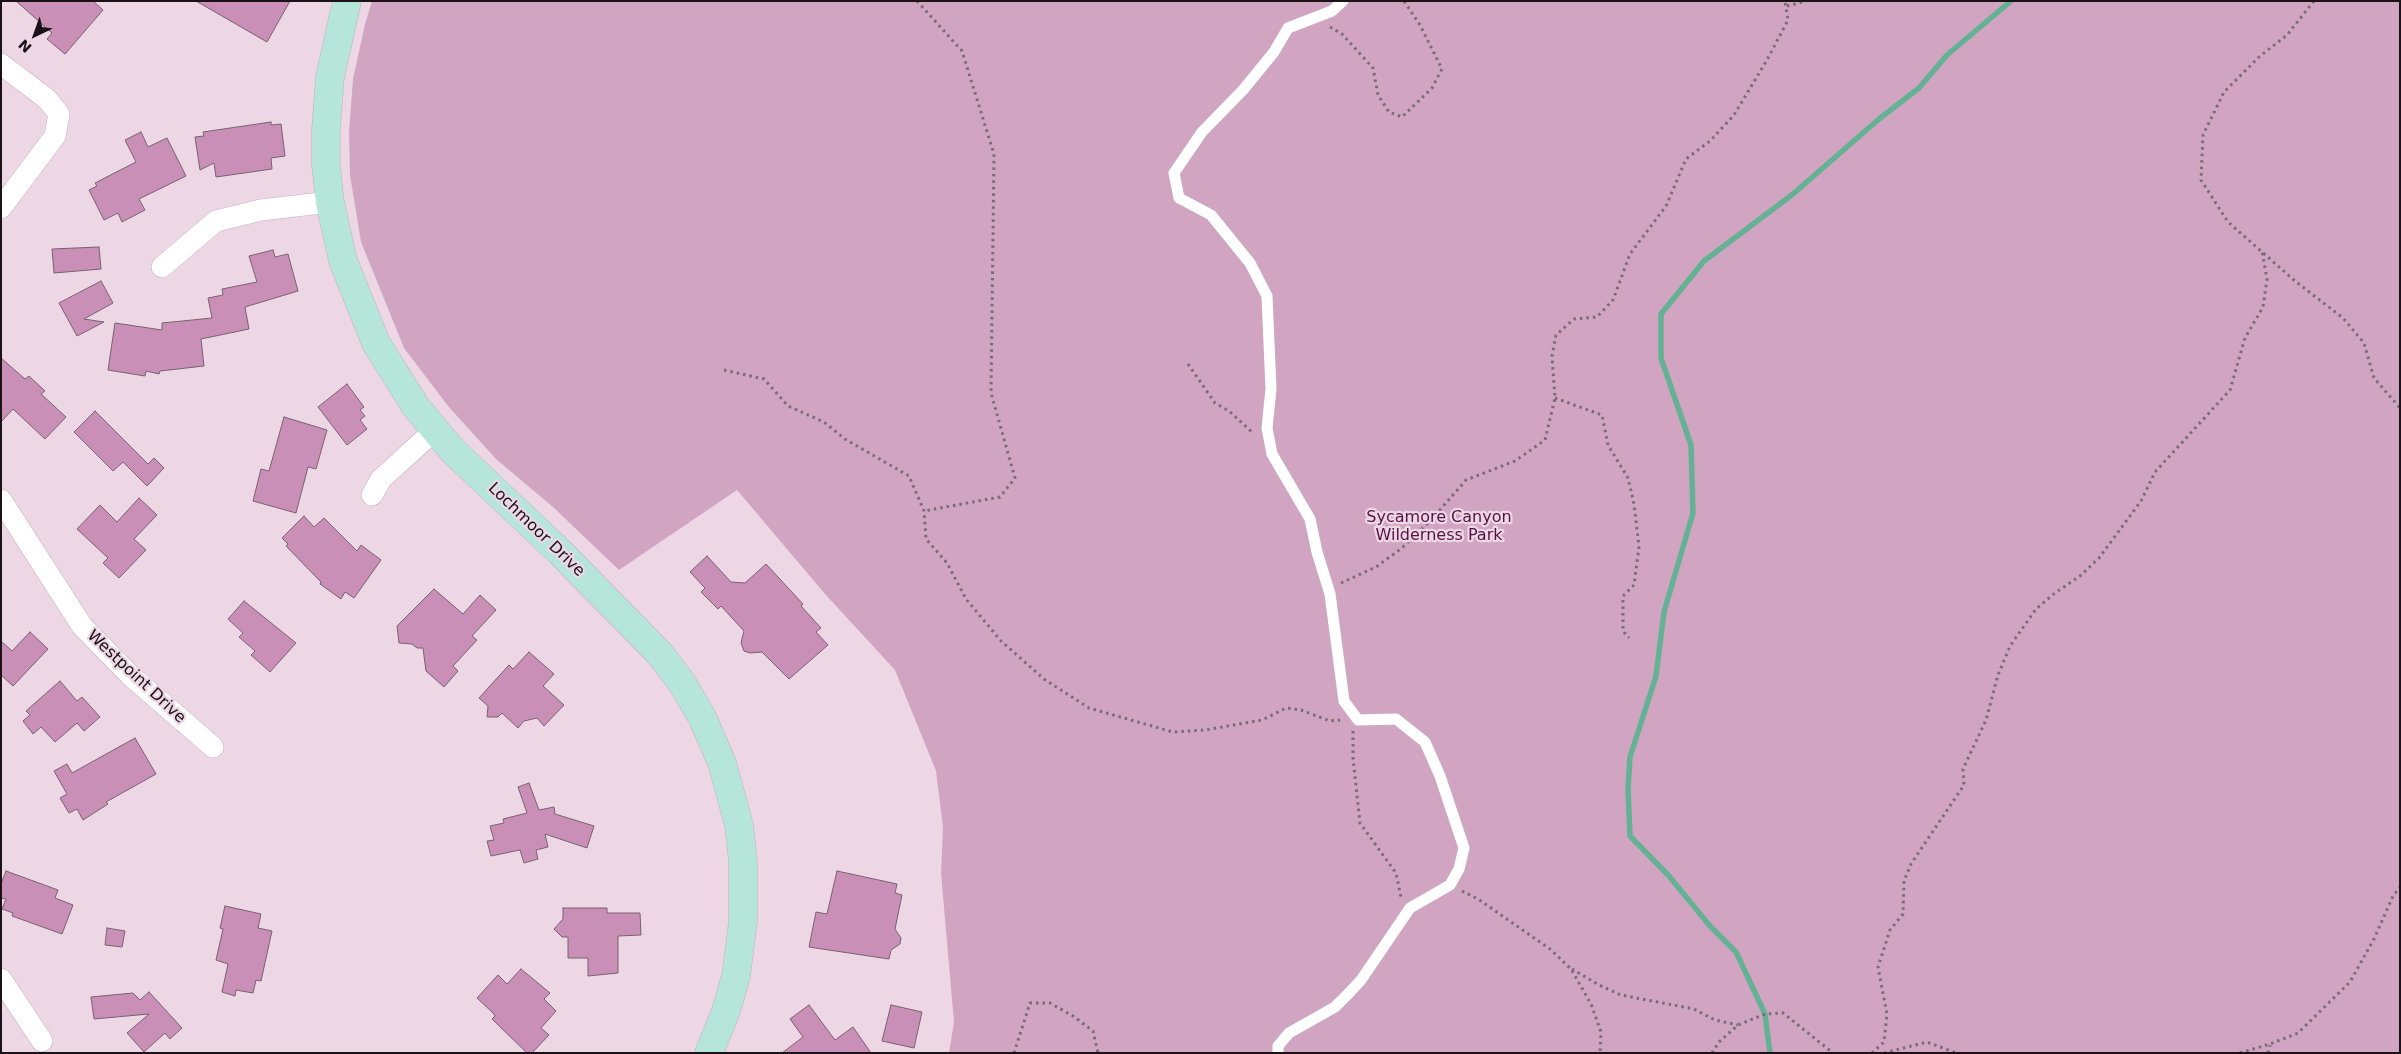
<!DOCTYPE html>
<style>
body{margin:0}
#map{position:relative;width:2401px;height:1054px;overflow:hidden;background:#edd7e5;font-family:"DejaVu Sans",sans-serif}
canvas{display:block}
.frame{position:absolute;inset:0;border:2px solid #1a1217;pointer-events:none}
.north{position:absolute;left:10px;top:10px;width:50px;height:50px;-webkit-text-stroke:4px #edd7e5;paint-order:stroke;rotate:222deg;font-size:14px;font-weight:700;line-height:20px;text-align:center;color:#1a1217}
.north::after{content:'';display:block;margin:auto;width:18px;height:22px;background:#1a1217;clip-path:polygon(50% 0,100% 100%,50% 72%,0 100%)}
</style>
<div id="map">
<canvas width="2401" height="1054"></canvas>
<div class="frame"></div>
<div class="north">N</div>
</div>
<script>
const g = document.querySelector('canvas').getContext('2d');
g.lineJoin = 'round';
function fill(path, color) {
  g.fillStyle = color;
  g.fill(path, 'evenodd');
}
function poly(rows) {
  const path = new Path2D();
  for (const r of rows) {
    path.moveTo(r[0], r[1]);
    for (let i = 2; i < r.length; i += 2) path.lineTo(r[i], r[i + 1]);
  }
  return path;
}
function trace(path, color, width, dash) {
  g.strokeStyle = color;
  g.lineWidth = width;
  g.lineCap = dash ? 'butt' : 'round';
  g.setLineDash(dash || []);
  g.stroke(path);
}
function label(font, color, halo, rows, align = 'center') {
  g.font = font + ' "DejaVu Sans",sans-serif';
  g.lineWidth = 4.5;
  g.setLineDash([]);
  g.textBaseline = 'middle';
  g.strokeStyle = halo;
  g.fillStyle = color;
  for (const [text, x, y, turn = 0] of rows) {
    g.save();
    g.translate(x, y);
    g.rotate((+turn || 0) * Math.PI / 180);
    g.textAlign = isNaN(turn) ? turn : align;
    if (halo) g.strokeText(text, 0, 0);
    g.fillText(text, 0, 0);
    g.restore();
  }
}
fill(poly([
 [372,1,2400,1,2400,1053,949,1053,954,1022,941,873,943,827,936,771,895,670,825,594,737,490,619,570,553,507,496,459,448,406,404,348,361,242,350,175,349,132,353,79,365,24]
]), '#d1a5c2');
trace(poly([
 [1770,1053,1765,1014,1736,952,1710,926,1669,876,1630,836,1628,789,1630,757,1656,676,1664,612,1693,513,1691,445,1661,358,1661,314,1704,261,1793,194,1879,119,1919,88,1947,55,2011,1]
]), '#65b194', 5.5);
const building = poly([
 [16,1,93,1,103,10,65,54,47,39,52,33,16,1],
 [196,1,290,1,267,42,196,1],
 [271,122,271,125,281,124,285,156,271,158,272,169,216,177,214,163,200,170,195,137,204,136,203,132,271,122],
 [141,132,148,147,167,138,186,176,139,199,145,210,122,222,118,213,104,220,89,190,97,186,95,183,136,162,125,140,141,132],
 [99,247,101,269,54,273,52,249,99,247],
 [273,250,275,257,288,254,298,291,245,307,249,329,201,339,204,366,160,371,159,374,146,371,145,376,108,370,115,323,162,330,162,323,212,318,208,298,223,295,222,289,257,282,249,256,273,250],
 [101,281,113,303,84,319,104,322,77,336,59,303,101,281],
 [1,358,25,379,29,376,45,391,41,394,66,417,45,439,13,409,1,422,1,358],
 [347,384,364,407,360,410,365,416,360,420,367,429,347,445,318,407,347,384],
 [95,411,148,464,154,458,164,468,147,486,123,462,113,471,74,432,95,411],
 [284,417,327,430,316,469,308,467,296,513,253,501,261,469,269,471,284,417],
 [139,498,157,515,134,539,146,550,119,578,103,563,108,558,77,529,100,505,117,522,139,498],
 [304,516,314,527,324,518,357,551,361,545,381,560,354,598,345,592,341,599,320,584,321,582,286,546,288,544,282,538,304,516],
 [707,556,731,582,745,583,766,564,803,604,801,606,821,628,816,632,828,645,789,679,762,652,750,653,744,651,741,643,744,631,721,606,718,609,701,592,705,588,690,572,707,556],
 [434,589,463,614,480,595,496,610,472,636,477,640,453,666,458,671,444,687,426,671,423,648,417,648,412,644,399,643,397,626,434,589],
 [244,601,296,643,270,672,251,655,255,651,239,637,243,633,228,619,244,601],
 [30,632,48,649,13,686,1,675,1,641,12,651,30,632],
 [529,652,554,674,543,686,564,705,544,726,537,718,524,721,518,728,502,713,498,717,487,717,488,706,479,698,509,665,513,669,529,652],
 [60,681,77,701,82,697,100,717,84,731,77,723,55,742,41,727,33,734,23,721,30,715,26,711,60,681],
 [135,738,156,774,106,802,108,804,83,820,77,809,69,813,60,798,67,794,54,771,67,764,72,773,135,738],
 [529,783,539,810,554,807,555,814,594,826,587,848,545,834,548,847,536,850,538,859,524,863,520,850,491,856,487,841,494,840,490,826,504,823,503,819,527,813,518,787,529,783],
 [6,871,58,890,55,898,73,905,62,934,12,916,13,913,2,909,6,899,1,898,1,884,6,871],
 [837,871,897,884,895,893,902,895,895,929,901,938,900,944,891,950,889,959,809,947,816,912,827,914,837,871],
 [225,906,261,914,258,928,272,931,261,981,256,980,253,993,236,990,235,996,222,992,228,964,216,960,223,929,220,928,225,906],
 [563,908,607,908,607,913,640,913,641,935,618,936,618,973,588,976,588,958,568,958,568,937,562,937,554,929,563,919,563,908],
 [107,928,125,931,122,947,105,945,107,928],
 [521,969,550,993,544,999,556,1011,541,1028,549,1035,532,1053,527,1053,492,1019,495,1016,493,1013,477,998,498,975,507,984,521,969],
 [149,992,182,1028,170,1039,165,1033,144,1052,127,1033,149,1014,94,1019,91,997,133,993,140,1000,149,992],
 [809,1005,835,1040,853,1027,871,1053,782,1053,803,1037,790,1019,809,1005],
 [891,1005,922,1012,914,1048,882,1041,891,1005]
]);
fill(building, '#ca8fb7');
trace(building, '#76626f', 1);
const lane = poly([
 [1278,1053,1278,1046,1289,1033,1335,1007,1349,993,1361,980,1410,908,1450,885,1459,869,1464,848,1440,776,1425,742,1396,719,1358,720,1344,701,1330,594,1317,552,1310,519,1272,454,1267,428,1271,389,1267,296,1250,263,1211,215,1179,198,1174,173,1202,132,1243,90,1274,52,1288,28,1332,11,1343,1]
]);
const street = poly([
 [1,64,47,99,59,114,55,136,1,208],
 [162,267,216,221,261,210,330,202],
 [372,495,381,479,435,430],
 [1,500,82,626,130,675,213,747],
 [1,979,42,1041]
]);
const secondary = poly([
 [347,1,330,77,326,129,326,166,330,202,343,261,376,343,416,407,453,451,560,552,660,654,682,683,702,717,722,763,739,825,743,861,743,921,736,976,726,1011,709,1053]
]);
trace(lane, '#c5afbd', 12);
trace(street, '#c5afbd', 22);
trace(secondary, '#c5afbd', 29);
trace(poly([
 [917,1,962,51,994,154,991,393,1015,478,1000,497,924,511],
 [2314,1,2287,35,2259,57,2224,92,2203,135,2201,180,2228,222,2295,281,2343,318,2364,343,2374,378,2400,408],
 [1787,6,1806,1],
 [1330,27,1342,34,1373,68,1378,95,1389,112,1402,117,1432,88,1442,69,1420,25,1404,1],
 [1188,364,1215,403,1229,411,1253,433],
 [724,370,764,379,788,406,824,422,845,439,909,476,924,511,926,539,947,563,966,599,1001,641,1044,679,1089,708,1173,732,1205,730,1262,720,1286,708,1301,710,1330,721,1340,720],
 [1555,398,1602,415,1608,445,1628,478,1634,504,1639,547,1634,585,1623,596,1623,631,1629,638],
 [1341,583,1376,567,1402,548,1432,519,1466,480,1515,461,1545,440,1555,398,1552,356,1556,335,1574,319,1597,317,1613,300,1630,254,1666,206,1686,159,1710,141,1734,115,1767,60,1788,20,1785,1],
 [1353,731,1353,758,1360,823,1396,873,1401,897],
 [1462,891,1478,899,1550,949,1571,969,1591,1004,1601,1032,1600,1053],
 [1572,969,1599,985,1621,995,1694,1009,1715,1020,1738,1025],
 [1014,1053,1030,1003,1050,1003,1073,1016,1093,1031,1098,1053],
 [1712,1053,1719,1042,1738,1025,1765,1014,1783,1013,1833,1053],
 [1872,1053,1884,1042,1887,1014,1878,967,1890,930,1903,914,1904,881,1911,864,1964,785,1963,769,1986,720,1998,675,2010,646,2036,609,2055,593,2080,576,2099,558,2141,501,2155,472,2230,390,2245,338,2263,307,2267,279,2262,251],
 [1884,1053,1927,1042,1956,1053],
 [2240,1053,2270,1044,2298,1033,2350,982,2374,939,2393,896,2400,887],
 [2268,1053,2270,1045]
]), '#796b74', 3, [2.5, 4]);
trace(lane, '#fff', 11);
trace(street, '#fff', 21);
trace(secondary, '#b6e6d9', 28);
label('16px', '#551045', '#edd7e5', [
 ["Sycamore Canyon",1439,518],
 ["Wilderness Park",1439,536]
]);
label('16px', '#1a1217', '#edd7e5', [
 ["Lochmoor Drive",536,530,44],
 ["Westpoint Drive",136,677,43]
]);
</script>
